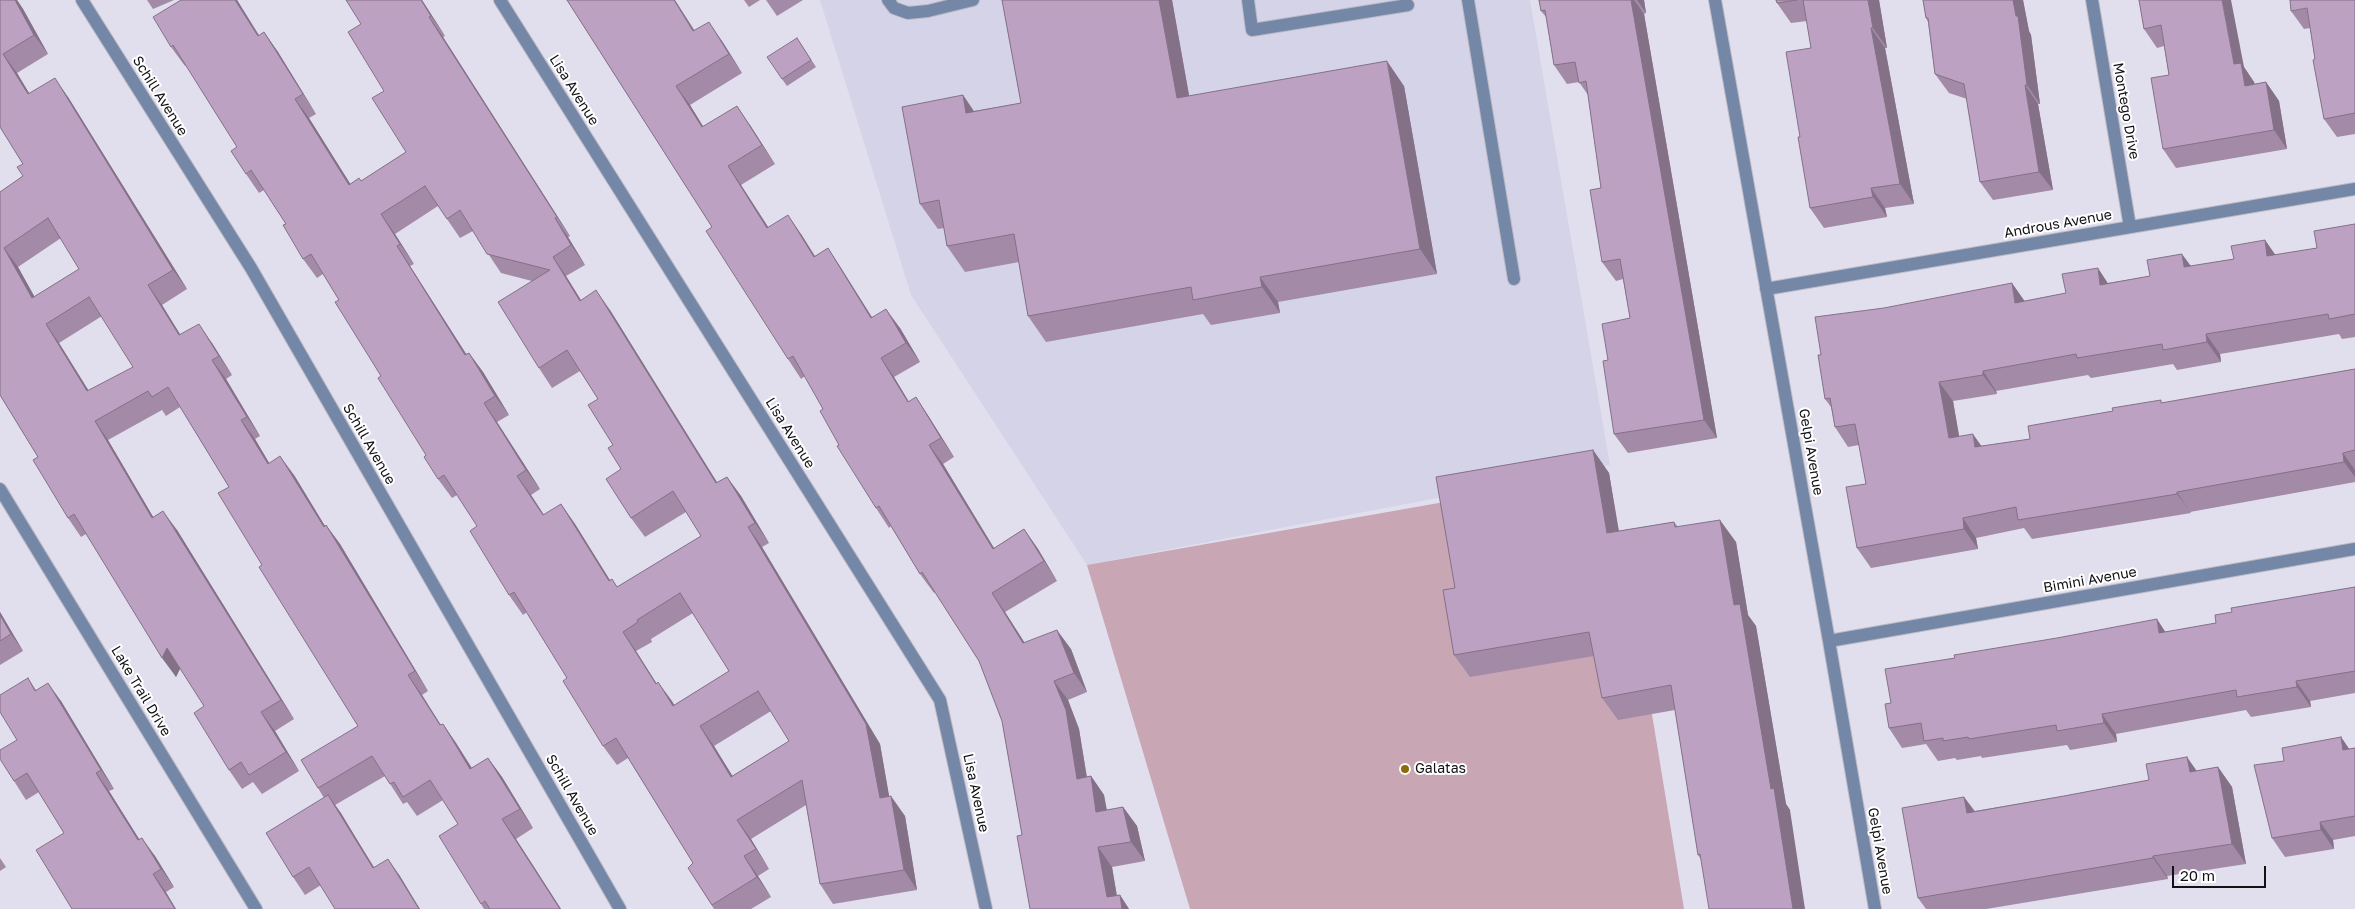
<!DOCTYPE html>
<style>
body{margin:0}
#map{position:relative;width:2355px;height:909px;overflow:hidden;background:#e1dfed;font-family:"Golos Text",sans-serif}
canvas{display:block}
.scale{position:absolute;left:2172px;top:866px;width:94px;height:22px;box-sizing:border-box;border:2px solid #121116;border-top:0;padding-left:6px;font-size:15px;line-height:18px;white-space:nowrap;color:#121116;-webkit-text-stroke:4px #fff;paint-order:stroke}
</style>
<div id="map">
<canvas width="2355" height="909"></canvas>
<div class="scale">20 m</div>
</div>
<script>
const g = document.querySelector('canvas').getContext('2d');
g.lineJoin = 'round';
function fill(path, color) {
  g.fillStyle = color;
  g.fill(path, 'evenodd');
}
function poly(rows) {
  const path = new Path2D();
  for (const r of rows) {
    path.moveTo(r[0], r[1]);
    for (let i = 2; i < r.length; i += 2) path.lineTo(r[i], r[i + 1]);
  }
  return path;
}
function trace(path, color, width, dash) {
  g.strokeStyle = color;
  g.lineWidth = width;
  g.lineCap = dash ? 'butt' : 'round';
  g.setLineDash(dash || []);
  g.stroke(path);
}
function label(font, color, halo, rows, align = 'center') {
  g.font = font + ' "Golos Text",sans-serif';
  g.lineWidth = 4;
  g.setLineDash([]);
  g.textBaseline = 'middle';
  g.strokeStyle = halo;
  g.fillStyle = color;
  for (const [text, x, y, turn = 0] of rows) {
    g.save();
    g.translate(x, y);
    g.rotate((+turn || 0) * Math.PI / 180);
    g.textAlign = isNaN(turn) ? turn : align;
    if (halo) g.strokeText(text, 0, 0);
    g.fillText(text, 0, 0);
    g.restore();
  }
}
fill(poly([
 [820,0,1530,0,1610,465,1087,565,911,295]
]), '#d5d3e8');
fill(poly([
 [1609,473,1635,630,1638,629,1684,909,1190,909,1087,565]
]), '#c8a6b3');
const lane = poly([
 [888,0,894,8,908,13,928,11,973,0],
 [1248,0,1252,30,1408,5],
 [1468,0,1514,279]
]);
const street = poly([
 [82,0,251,268,620,909],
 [500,0,940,700,986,909],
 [1715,0,1829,641,1875,909],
 [2092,0,2130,227],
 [1766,289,2355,189],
 [0,489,256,909],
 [1829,641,2355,549]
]);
trace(lane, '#bcbac6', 14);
trace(street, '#bcbac6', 14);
trace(lane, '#7487a6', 12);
trace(street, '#7487a6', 12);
fill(poly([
 [0,0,17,0,23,9,48,54,17,73,29,93,68,97,187,289,162,305,180,335,212,343,232,375,226,379,260,436,255,439,269,463,294,475,325,526,326,525,340,544,428,691,422,695,441,725,443,724,456,743,472,768,488,758,502,777,533,828,516,839,561,909,484,909,481,904,458,824,443,800,417,816,407,802,403,804,385,776,335,805,374,867,400,876,321,885,305,895,293,877,324,798,318,788,358,726,262,565,229,487,180,407,166,416,162,410,108,440,153,517,177,530,294,719,275,731,299,771,262,794,253,782,242,789,229,770,204,706,180,668,176,677,86,534,81,537,68,518,38,457,0,395,0,192,23,176,23,164,0,127],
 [61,238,79,269,34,297,18,267],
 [102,316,133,367,89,391,59,343],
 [147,0,174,0,153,9],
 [237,0,259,36,264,32,278,52,316,114,309,118,350,184,361,181,406,152,361,24,422,0,445,36,443,37,570,236,568,237,585,265,566,276,581,300,610,310,717,483,727,477,741,496,769,543,762,547,880,744,889,797,905,816,917,890,833,904,820,884,806,805,751,839,769,869,758,876,771,897,751,909,714,909,688,868,693,863,628,758,617,765,603,746,567,678,527,612,523,615,509,595,477,526,457,495,452,498,438,479,426,455,381,376,339,300,323,274,317,278,303,259,286,224,264,190,259,193,246,174,237,147,186,65,185,66,171,47],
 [438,206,460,238,473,231,501,273,532,281,539,368,552,388,580,371,598,399,621,469,631,518,645,537,686,512,701,536,617,587,612,579,610,580,575,524,561,504,544,515,531,495,540,489,497,422,509,415,483,372,469,353,466,354,410,266,414,264,395,234],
 [693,613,729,671,674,705,656,683,636,651,652,642,651,639],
 [771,711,789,741,732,776,714,746],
 [567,0,694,31,722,41,742,73,690,105,703,127,750,125,775,164,741,185,768,227,801,234,815,256,828,248,841,268,872,317,900,328,920,362,894,377,909,402,916,397,929,417,954,457,943,464,994,548,1024,529,1038,549,1057,581,1005,612,1024,642,1071,649,1087,692,1068,700,1079,729,1087,777,1091,776,1104,795,1107,810,1123,807,1137,826,1145,861,1112,867,1117,896,1120,895,1129,909,1030,909,1022,835,1002,721,979,661,935,592,934,593,920,574,891,526,889,528,876,508,839,445,823,409,805,376,801,379,788,359,712,227],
 [744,0,760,0,749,7],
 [766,0,803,0,777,16],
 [1002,0,1172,0,1189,96,1404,86,1437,274,1278,302,1280,313,1211,325,1203,314,1046,342,1028,316,1019,262,965,272,947,246,944,228,938,229,920,204,963,95,974,111,1021,103],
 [1539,0,1644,0,1646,13,1644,14,1717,438,1628,453,1614,434,1608,360,1630,318,1623,279,1616,281,1602,262,1601,188,1588,95,1579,82,1567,84,1554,65,1546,17,1541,11],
 [1776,0,1879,0,1887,48,1885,48,1914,204,1885,208,1887,217,1824,228,1810,208,1800,137,1811,48,1807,21,1791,23,1777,3],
 [1923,0,2023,0,2029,31,2031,35,2040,104,2038,104,2053,190,1993,200,1980,182,1967,99,1949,93,1935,74,1928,22,1926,18],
 [2139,0,2244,67,2254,82,2255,84,2266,82,2279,101,2287,149,2176,168,2163,149,2169,75,2164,46,2157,48,2144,29],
 [2355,0,2355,134,2337,137,2324,119,2310,28,2304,29,2291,11],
 [797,38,816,67,787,86,782,79],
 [2355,224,2355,337,2342,339,2339,334,2220,354,2221,362,2177,370,2173,364,2091,378,2088,375,1996,391,1997,394,1953,401,1959,437,1981,446,2030,439,2163,403,2355,369,2355,482,2190,512,2191,513,2032,539,2024,528,1976,538,1978,549,1871,568,1857,548,1866,484,1859,445,1848,447,1835,427,1831,407,1825,399,1821,355,2024,301,2066,293,2108,283,2150,276,2190,266,2234,259,2265,240,2275,255,2317,248],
 [1593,450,1609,473,1618,531,1674,522,1678,527,1736,542,1748,615,1756,626,1786,804,1790,810,1701,859,1698,855,1675,710,1618,720,1602,698,1594,656,1470,677,1454,655,1455,588],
 [2355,587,2355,693,2310,701,2311,707,2251,717,2246,710,2116,734,2117,742,2070,750,2067,745,1982,758,1981,756,1957,760,1955,758,1938,761,1926,744,1902,748,1889,728,2166,632,2216,623,2232,612],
 [0,612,23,651,0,665],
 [28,678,36,690,61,701,114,789,109,791,139,839,155,856,174,887,166,892,64,833,39,792,26,800,14,781,17,740],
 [2341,737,2349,749,2355,748,2355,836,2333,840,2334,849,2285,857,2272,838,2284,761],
 [2218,767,2232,787,2246,864,2167,876,2168,879,1986,909,1926,909,1918,898,1964,797,1975,811,2064,796],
 [0,858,6,867,0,871]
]), '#a38aa7');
fill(poly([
 [15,0,17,0,23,9,48,54,34,35],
 [235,0,237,0,272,56,258,36],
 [421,0,422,0,445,36,431,16],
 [674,0,675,0,707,50,693,31],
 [1159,0,1172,0,1194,123,1177,98],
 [1631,0,1634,0,1644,14,1717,438,1704,420],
 [1637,0,1644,0,1646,13],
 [1868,0,1879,0,1887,48,1873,28],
 [2013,0,2023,0,2029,31,2031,35,2040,104,2027,85],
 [2222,0,2231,0,2244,67,2254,82,2258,105,2245,86,2234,64],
 [429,17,443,37,570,236,557,217],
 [709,22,722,41,742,73,729,54],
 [1871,28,1885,48,1914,204,1900,184],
 [264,32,278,52,316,114,303,94],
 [3,54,17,73,41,113,28,94],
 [1387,61,1404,86,1437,274,1420,249],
 [55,78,68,97,187,289,173,270],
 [2266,82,2279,101,2287,149,2274,130],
 [2025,85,2038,104,2053,190,2039,172],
 [676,86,690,105,716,147,702,127],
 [963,95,980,121,966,113],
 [295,99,309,118,363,204,349,185],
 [737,106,750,125,775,164,762,145],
 [728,166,741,185,781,247,767,228],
 [1871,188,1885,208,1887,217,1873,197],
 [381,214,395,234,414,264,400,244],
 [788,215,801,234,827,276,814,257],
 [555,218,568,237,585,265,571,245],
 [2265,240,2279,260,2267,256],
 [397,246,410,266,479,374,465,355],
 [4,248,18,267,46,317,32,298],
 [828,248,841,268,884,337,871,318],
 [2182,254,2196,273,2184,267],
 [553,257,566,276,593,320,580,301],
 [2098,268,2111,288,2100,285],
 [1260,277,1278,302,1280,313,1262,287],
 [2012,283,2026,303,2015,303],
 [148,285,162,305,193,355,179,335],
 [596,290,610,310,730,503,716,483],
 [886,309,900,328,920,362,906,343],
 [46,324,59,343,101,411,87,391],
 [199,324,212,343,232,375,219,356],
 [2206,334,2220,354,2221,362,2207,342],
 [469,353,483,372,509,415,495,396],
 [881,358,894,377,921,422,908,402],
 [212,360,226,379,260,436,247,417],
 [1983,371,1996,391,1997,394,1983,375],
 [1939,382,1953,401,1963,458,1949,438],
 [916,397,929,417,954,457,941,438],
 [484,403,497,422,540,489,526,470],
 [241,420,255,439,281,483,268,464],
 [95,421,108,440,165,537,152,518],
 [1973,434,1987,454,1975,447],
 [929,445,943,464,1006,568,993,549],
 [1593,450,1609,473,1623,555,1607,533],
 [2343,453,2355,470,2355,477,2344,462],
 [280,456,294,475,337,546,324,527],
 [517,476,531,495,557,535,543,515],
 [727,477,741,496,769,543,755,523],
 [2177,492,2190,512,2191,513,2177,494],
 [561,504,575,524,622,600,609,581],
 [163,511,177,530,294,719,281,700],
 [1963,518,1976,538,1978,549,1964,529],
 [1720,520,1736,542,1748,615,1756,626,1786,804,1790,810,1805,909,1793,909,1734,605],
 [326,525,340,544,428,691,415,671],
 [748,527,762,547,880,744,893,818,880,798],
 [1024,529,1038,549,1057,581,1044,561],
 [992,593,1005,612,1037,662,1023,643],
 [0,612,23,651,11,634,0,615],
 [2157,619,2170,639,2159,633],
 [1057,630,1071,649,1087,692,1074,673],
 [623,632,636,651,669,703,656,684],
 [167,648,181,667,176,677,162,658],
 [408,675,422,695,453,745,440,725],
 [1054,681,1068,700,1079,729,1090,798,1077,779],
 [2296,681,2310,701,2311,707,2297,687],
 [658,682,672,701,686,725,673,706],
 [48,683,61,701,114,789,101,770],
 [261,712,275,731,299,771,286,752],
 [2102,714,2116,734,2117,742,2104,723],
 [443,724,456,743,484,788,470,769],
 [700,726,714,746,745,796,731,777],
 [2341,737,2354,756,2343,750],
 [2187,757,2201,777,2190,772],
 [488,758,502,777,533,828,520,809],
 [2218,767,2232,787,2246,864,2232,844],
 [96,773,109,791,151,858,138,840],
 [1091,776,1104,795,1110,831,1096,812],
 [328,795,341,813,385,886,373,868],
 [891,796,905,816,917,890,904,870],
 [1964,797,1978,817,1967,813],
 [1123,807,1137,826,1145,861,1131,842],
 [502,819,516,839,561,909,560,909],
 [737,820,751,839,769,869,756,849],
 [2320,822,2333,840,2334,849,2321,830],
 [142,838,155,856,174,887,161,869],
 [1098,847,1112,867,1119,909,1107,897],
 [744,856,758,876,771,897,757,877],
 [2153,856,2167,876,2168,879,2153,858],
 [388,859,400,876,420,909,419,909],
 [153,874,166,892,176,909,175,909],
 [1120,895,1129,909,1122,909]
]), '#847188');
const building = poly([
 [0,0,15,0,34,35,3,54,28,94,55,78,173,270,148,285,179,335,199,324,219,356,212,360,247,417,241,420,268,464,280,456,324,527,326,525,415,671,408,675,440,725,443,724,470,769,488,758,520,809,502,819,560,909,490,909,485,901,481,904,439,836,458,824,430,780,403,797,394,782,390,784,372,756,318,788,301,760,358,726,259,567,262,565,218,493,229,487,168,387,152,397,148,391,95,421,152,518,163,511,281,700,261,712,286,752,249,775,241,762,229,770,194,713,204,706,167,648,162,658,74,514,68,518,33,460,38,457,0,395,0,192,23,176,17,167,23,164,0,127,0,0],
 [48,218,79,269,32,298,4,248,48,218],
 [89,297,133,367,87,391,46,324,89,297],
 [181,0,235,0,258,36,264,32,303,94,295,99,349,185,359,178,361,181,406,152,372,98,384,91,348,32,361,24,346,0,421,0,431,16,429,17,557,217,555,218,571,245,553,257,580,301,596,290,716,483,727,477,755,523,748,527,866,724,880,798,891,796,904,870,820,884,802,780,737,820,756,849,744,856,757,877,712,905,688,868,693,863,616,738,603,746,563,681,567,678,514,592,509,595,470,531,477,526,444,475,438,479,424,457,426,455,378,378,381,376,335,302,339,300,311,254,303,259,283,225,286,224,251,170,246,174,231,151,237,147,173,45,171,47,153,17,181,0],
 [425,186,447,219,460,210,487,254,550,270,498,302,539,368,567,350,598,399,588,405,613,445,608,448,621,469,606,479,631,518,673,491,701,536,617,587,612,579,609,581,561,504,543,515,517,476,526,470,484,403,495,396,469,353,465,355,397,246,400,244,381,214,425,186],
 [680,593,729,671,673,706,658,682,656,684,623,632,638,622,637,620,680,593],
 [758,691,789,741,731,777,700,726,758,691],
 [567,0,674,0,693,31,709,22,729,54,676,86,702,127,737,106,762,145,728,166,767,228,788,215,814,257,828,248,871,318,886,309,906,343,881,358,908,402,916,397,941,438,929,445,993,549,1024,529,1044,561,992,593,1023,643,1057,630,1074,673,1054,681,1066,710,1077,779,1091,776,1096,812,1123,807,1131,842,1098,847,1107,897,1120,895,1122,909,1030,909,1017,836,1022,835,1002,721,979,661,922,572,920,574,879,506,876,508,837,446,839,445,820,411,823,409,793,356,788,359,706,231,712,227,567,0],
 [1002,0,1159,0,1177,98,1387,61,1420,249,1260,277,1262,287,1193,300,1191,287,1028,316,1014,234,947,246,939,200,920,204,902,107,963,95,966,113,1021,103,1002,0],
 [1539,0,1631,0,1704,420,1614,434,1603,361,1608,360,1602,324,1630,318,1620,259,1602,262,1590,190,1601,188,1586,81,1579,83,1575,62,1554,65,1545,10,1541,11,1539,0],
 [1776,0,1797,0,1777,3,1776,0],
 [1803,0,1868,0,1873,28,1871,28,1900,184,1871,188,1873,197,1810,208,1798,137,1800,137,1786,52,1811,48,1803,0],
 [1923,0,2013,0,2016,16,2018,16,2027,85,2025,85,2039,172,1980,182,1964,84,1935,74,1928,18,1926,18,1923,0],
 [2139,0,2222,0,2234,64,2241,63,2245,86,2266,82,2274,130,2163,149,2151,78,2169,75,2161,25,2144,29,2139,0],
 [2290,0,2355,0,2355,113,2324,119,2313,60,2315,59,2307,8,2291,11,2290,0],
 [797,38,811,60,782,79,767,57,797,38],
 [2355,224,2355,314,2329,319,2328,314,2206,334,2207,342,2163,350,2162,344,2077,358,2076,354,1983,371,1983,375,1939,382,1949,438,1973,434,1975,447,2030,439,2028,426,2113,411,2112,408,2161,400,2161,403,2355,369,2355,450,2343,453,2344,462,2177,492,2177,494,2018,520,2016,507,1963,518,1964,529,1857,548,1846,487,1866,484,1855,424,1835,427,1830,398,1825,399,1818,355,1821,355,1815,317,1884,308,2012,283,2015,303,2066,293,2062,274,2098,268,2100,285,2150,276,2147,260,2182,254,2184,267,2234,259,2231,246,2265,240,2267,256,2317,248,2314,231,2355,224],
 [1593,450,1607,533,1674,522,1675,527,1720,520,1734,605,1740,604,1771,789,1774,788,1793,909,1709,909,1700,854,1698,855,1671,685,1602,698,1589,632,1454,655,1443,590,1455,588,1436,477,1593,450],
 [2355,587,2355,671,2296,681,2297,687,2237,697,2236,690,2102,714,2104,723,2057,731,2056,725,1969,739,1968,737,1943,741,1943,738,1924,741,1921,723,1889,728,1885,704,1891,703,1885,669,1955,658,1954,655,2057,638,2157,619,2159,633,2216,623,2215,615,2232,612,2231,608,2355,587],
 [0,615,11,634,0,641,0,615],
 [28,678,35,691,48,683,101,770,96,773,138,840,142,838,161,869,153,874,175,909,72,909,36,850,64,833,27,773,14,781,0,759,0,750,17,740,0,712,0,695,28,678],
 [2341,737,2343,750,2355,748,2355,816,2320,822,2321,830,2272,838,2254,765,2284,761,2282,748,2341,737],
 [2187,757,2190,772,2218,767,2232,844,2153,856,2153,858,1918,898,1902,808,1964,797,1967,813,2064,796,2149,780,2146,764,2187,757],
 [328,795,373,868,388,859,419,909,335,909,309,867,293,877,266,833,328,795]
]);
fill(building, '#bda1c2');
trace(building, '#847188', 1);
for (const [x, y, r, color] of [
 [1405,769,5,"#8d6b0d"]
]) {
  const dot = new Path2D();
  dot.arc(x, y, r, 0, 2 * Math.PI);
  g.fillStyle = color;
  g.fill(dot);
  trace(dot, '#fff', 2);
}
label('14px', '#121116', '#fff', [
 ["Lisa Avenue",574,90,58],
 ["Schill Avenue",160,96,58],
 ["Montego Drive",2126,111,80],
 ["Androus Avenue",2058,224,-10],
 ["Lisa Avenue",790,433,58],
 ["Schill Avenue",369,444,60],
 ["Gelpi Avenue",1811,452,80],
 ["Bimini Avenue",2090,580,-10],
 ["Lake Trail Drive",141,691,59],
 ["Lisa Avenue",976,793,78],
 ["Schill Avenue",572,795,60],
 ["Gelpi Avenue",1880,851,80]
]);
label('14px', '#121116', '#fff', [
 ["Galatas",1415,769]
], 'left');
</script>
